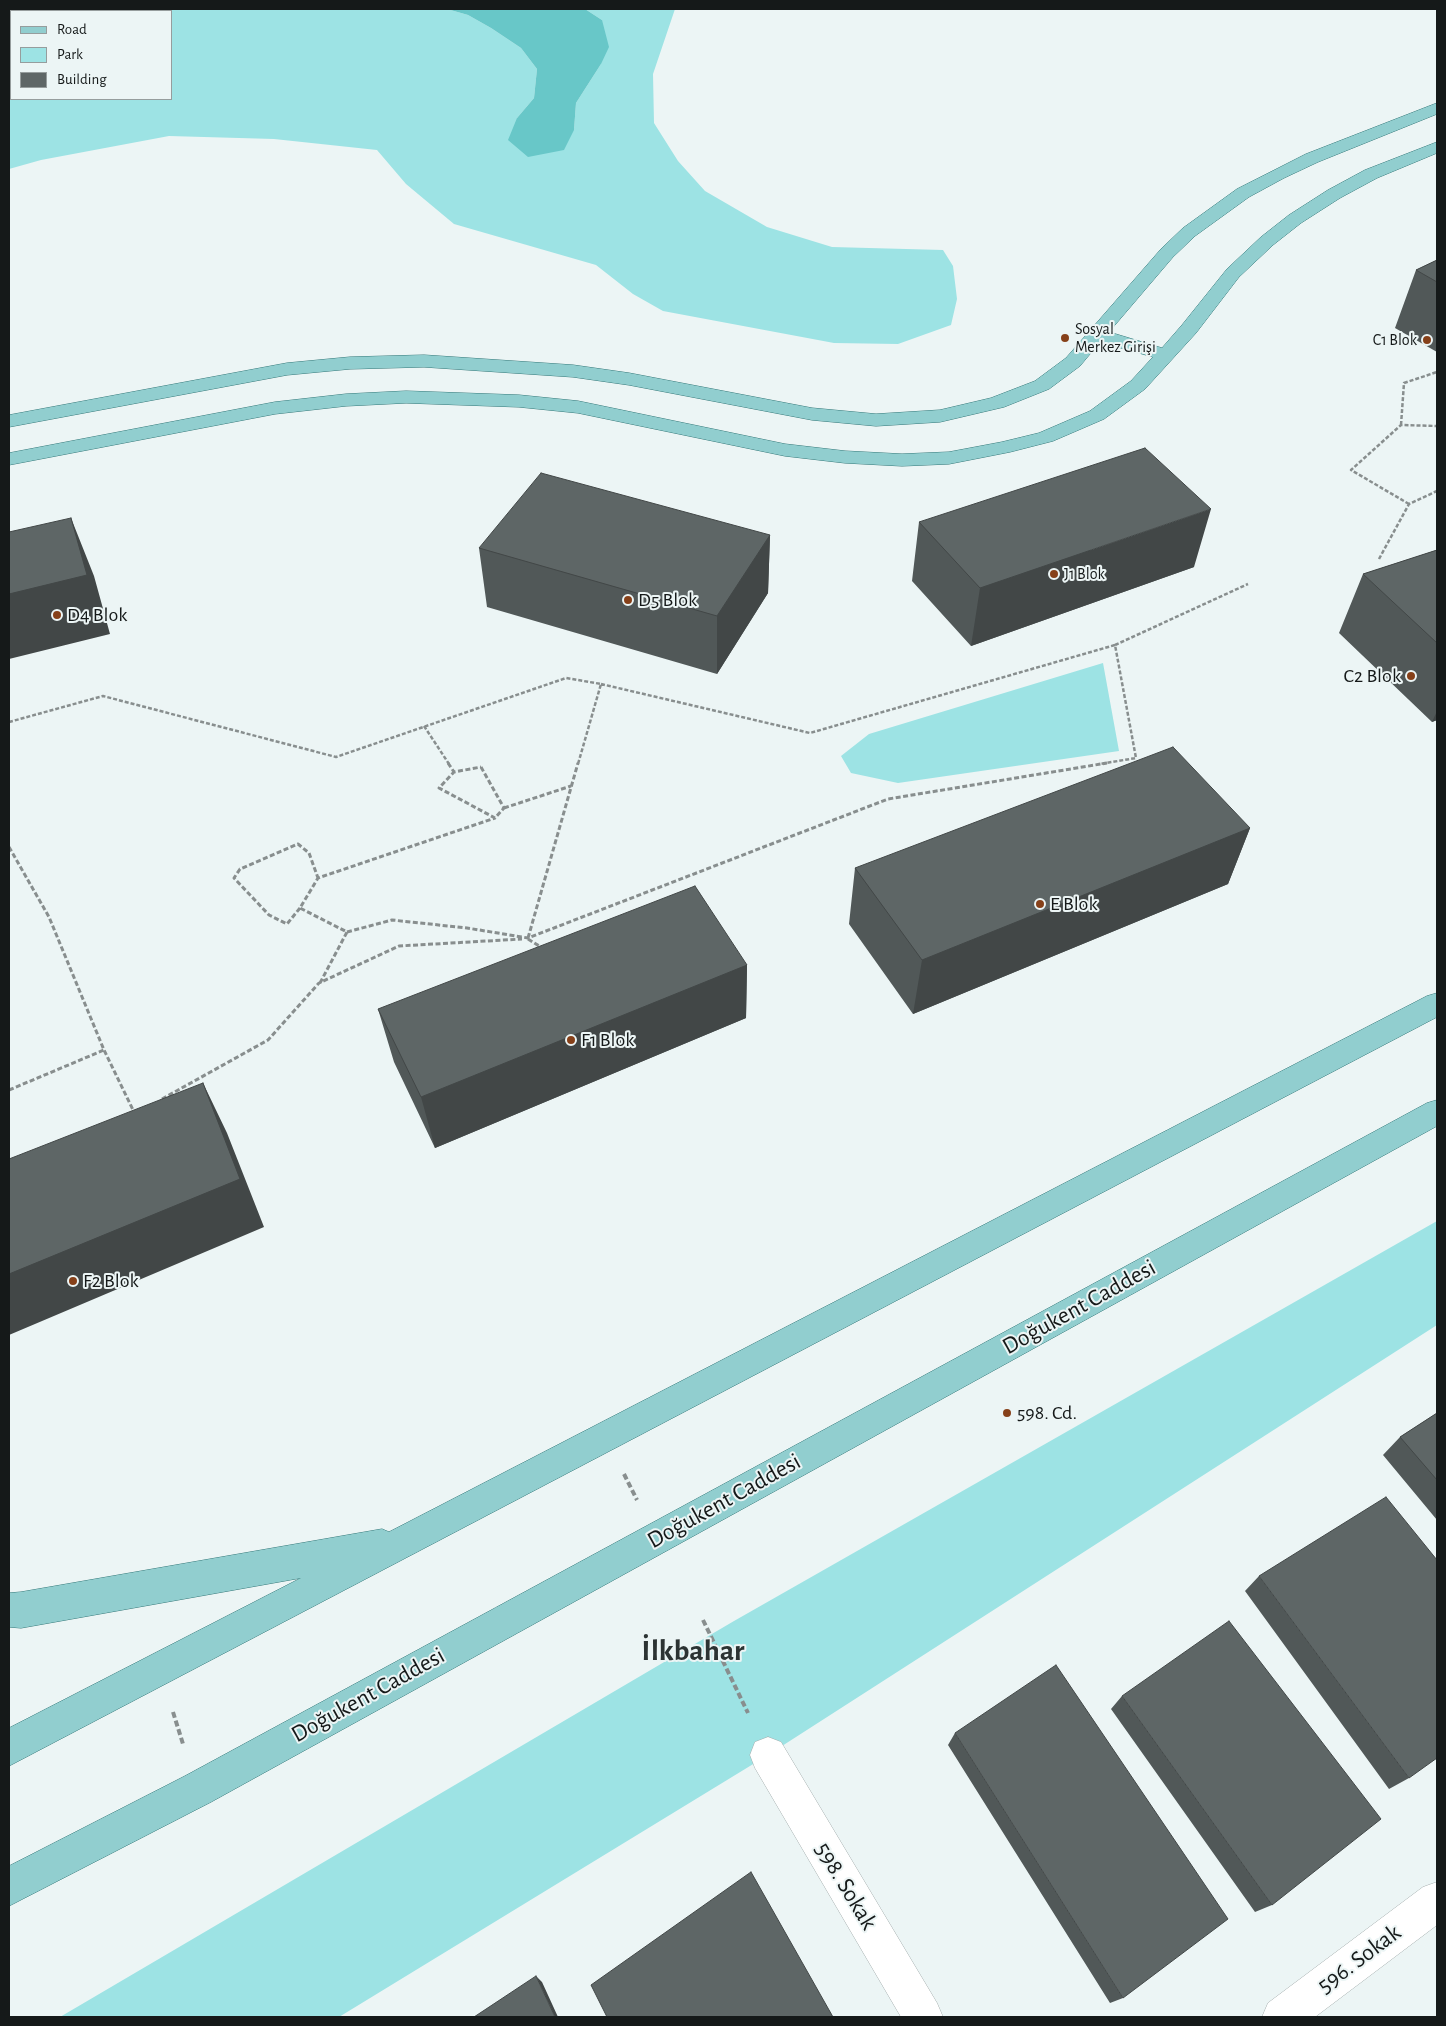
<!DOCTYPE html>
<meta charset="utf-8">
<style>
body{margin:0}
#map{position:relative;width:1446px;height:2026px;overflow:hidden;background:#ecf5f5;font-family:"Alegreya Sans",sans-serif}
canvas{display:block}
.frame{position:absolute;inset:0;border:10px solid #151919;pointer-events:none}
.legend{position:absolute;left:10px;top:10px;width:162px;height:90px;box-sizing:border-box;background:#ecf5f5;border:1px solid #969d9d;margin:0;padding:6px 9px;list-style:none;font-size:15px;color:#151919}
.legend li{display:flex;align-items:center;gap:10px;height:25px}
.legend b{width:25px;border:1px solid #969d9d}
</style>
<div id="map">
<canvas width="1446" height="2026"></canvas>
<div class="frame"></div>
<ul class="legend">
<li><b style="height:6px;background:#91cecf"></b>Road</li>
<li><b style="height:14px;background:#9de3e4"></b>Park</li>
<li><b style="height:14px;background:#5e6666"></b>Building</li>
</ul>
</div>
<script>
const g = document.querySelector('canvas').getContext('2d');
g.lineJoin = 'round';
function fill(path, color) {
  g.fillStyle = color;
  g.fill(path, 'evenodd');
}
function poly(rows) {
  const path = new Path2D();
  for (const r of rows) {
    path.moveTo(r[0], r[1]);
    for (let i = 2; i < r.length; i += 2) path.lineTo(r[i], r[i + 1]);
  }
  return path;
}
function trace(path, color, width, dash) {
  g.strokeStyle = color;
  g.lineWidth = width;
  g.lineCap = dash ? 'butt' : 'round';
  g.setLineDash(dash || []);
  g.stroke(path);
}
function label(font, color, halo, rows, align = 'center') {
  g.font = font + ' "Alegreya Sans",sans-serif';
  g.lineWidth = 4;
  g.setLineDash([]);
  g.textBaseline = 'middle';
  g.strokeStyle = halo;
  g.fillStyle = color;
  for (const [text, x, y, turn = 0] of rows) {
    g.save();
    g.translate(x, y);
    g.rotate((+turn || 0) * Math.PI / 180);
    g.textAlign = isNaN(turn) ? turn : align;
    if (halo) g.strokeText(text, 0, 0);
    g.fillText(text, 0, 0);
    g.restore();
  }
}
fill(poly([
 [9,9,447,9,468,15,491,28,521,48,537,69,534,98,517,118,574,130,576,103,601,64,602,20,585,9,675,9,653,74,654,123,678,161,705,191,767,227,832,247,943,250,953,266,957,299,951,325,898,344,834,343,663,311,633,294,596,265,454,224,406,184,377,150,274,139,169,136,41,160,9,169],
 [11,11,171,11,171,99,11,99],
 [1103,663,1119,751,898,783,851,773,841,756,869,734],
 [1437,1221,1437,1325,768,1755,339,2017,60,2017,734,1621]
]), '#9de3e4');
fill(poly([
 [447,9,585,9,602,20,609,47,601,64,576,103,574,130,564,150,528,157,508,140,517,118,534,98,537,69,521,48,491,28,468,15]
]), '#68c7c8');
const minor = poly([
 [768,1737,781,1742,937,2003,943,2017,901,2017,755,1768,750,1755,755,1742,768,1737],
 [1437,1882,1437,1925,1315,2017,1262,2017,1268,2003,1423,1887,1437,1882]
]);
const major = poly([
 [1437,103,1437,114,1318,162,1284,178,1249,197,1195,236,1173,257,1109,332,1162,348,1182,325,1227,269,1261,237,1289,215,1328,190,1365,170,1437,142,1437,153,1377,178,1340,198,1301,223,1273,245,1239,277,1196,333,1145,389,1104,419,1053,441,1010,452,949,464,902,466,845,463,785,456,578,413,519,407,406,403,346,406,275,414,9,465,9,453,275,402,346,394,406,391,519,395,578,401,785,444,845,451,902,454,949,452,1002,442,1039,433,1090,411,1131,381,1153,357,1100,342,1080,366,1049,389,1004,407,940,422,876,426,812,420,629,385,573,377,424,367,350,369,287,375,9,427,9,415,287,363,350,357,424,355,573,365,629,373,812,408,876,414,940,410,991,398,1035,381,1066,358,1161,249,1183,228,1237,189,1306,154,1437,103],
 [1437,993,1437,1017,9,1766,9,1728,301,1578,21,1628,9,1627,9,1593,21,1592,382,1529,389,1532,1427,996,1437,993],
 [1437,1100,1437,1126,211,1802,9,1906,9,1866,185,1776,1427,1103,1437,1100]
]);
trace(minor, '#a5aeae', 1);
trace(major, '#36797a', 1);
trace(poly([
 [1401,425,1404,383,1437,372],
 [1409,504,1351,470,1401,425,1437,426],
 [1379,559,1409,504,1437,491],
 [1115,645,1248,584],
 [601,684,810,733,1115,645,1136,758,1100,764],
 [9,722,103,696,336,757,566,678,601,684,578,764],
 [424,726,449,764]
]), '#888e8e', 2.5, [4, 2]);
trace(poly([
 [448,763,454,772],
 [481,767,504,808,495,818,439,788,454,772,481,767],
 [504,808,571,786],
 [9,847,49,917,104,1050,134,1112],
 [300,908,287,924,269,915,234,878,240,869,298,844,309,853,318,878],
 [347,932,392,920,467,928,528,938,888,799,1107,763],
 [528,938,578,763],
 [528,939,544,949],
 [320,983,347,932,300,908,318,878,495,818],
 [9,1090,104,1050],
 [162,1099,268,1040,319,983,399,946,522,939]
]), '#888e8e', 3, [5, 2.5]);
trace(poly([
 [624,1474,637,1500],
 [703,1620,748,1713],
 [173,1712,183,1744]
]), '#888e8e', 4, [6, 3]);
fill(minor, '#fff');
fill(major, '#91cecf');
fill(poly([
 [1437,260,1437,352,1395,328,1416,270],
 [919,522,1194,567,971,646,912,581],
 [770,535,768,593,717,674,487,607,479,548],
 [1437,550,1437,720,1432,722,1339,633,1363,574],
 [1250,828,1228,884,913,1014,849,924,855,868],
 [747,965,746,1018,435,1148,394,1062,378,1009],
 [1437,1413,1437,1520,1383,1455,1400,1437],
 [1259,1576,1409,1778,1389,1789,1245,1591],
 [1122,1696,1272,1905,1255,1912,1111,1709],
 [955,1733,1123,1998,1110,2003,948,1745]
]), '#515858');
fill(poly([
 [1211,509,1194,567,971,646,980,588],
 [71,518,94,576,110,634,9,659,9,594],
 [770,535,768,593,717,674,717,616],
 [1437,711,1437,720,1432,722],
 [1250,828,1228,884,913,1014,922,960],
 [747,965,746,1018,435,1148,421,1097],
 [203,1083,227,1133,264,1227,9,1335,9,1274],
 [536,1976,542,1982,558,2017,555,2017]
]), '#424747');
const building = poly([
 [1437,260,1437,282,1416,270,1437,260],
 [1145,448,1211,509,980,588,919,522,1145,448],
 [541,473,770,535,717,616,479,548,541,473],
 [71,518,87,575,9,594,9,532,71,518],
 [1437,550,1437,643,1363,574,1437,550],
 [1173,747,1250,828,922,960,855,868,1173,747],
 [695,886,747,965,421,1097,378,1009,695,886],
 [203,1083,240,1179,9,1274,9,1159,203,1083],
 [1437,1413,1437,1480,1400,1437,1437,1413],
 [1386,1497,1437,1560,1437,1758,1409,1778,1259,1576,1386,1497],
 [1229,1621,1381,1819,1272,1905,1122,1696,1229,1621],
 [1056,1665,1228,1919,1123,1998,955,1733,1056,1665],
 [751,1872,833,2017,607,2017,591,1985,751,1872],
 [536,1976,555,2017,474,2017,536,1976]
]);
fill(building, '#5e6666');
trace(building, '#424747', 1);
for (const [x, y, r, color] of [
 [1065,338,5,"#864019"],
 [1427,340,5,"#864019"],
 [1054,574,5,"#864019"],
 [628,600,5,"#864019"],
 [57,615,5,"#864019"],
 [1411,676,5,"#864019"],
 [1040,904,5,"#864019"],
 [571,1040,5,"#864019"],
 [73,1281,5,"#864019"],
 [1007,1413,5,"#864019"]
]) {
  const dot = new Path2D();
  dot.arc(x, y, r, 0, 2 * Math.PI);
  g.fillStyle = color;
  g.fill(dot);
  trace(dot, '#ecf5f5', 2);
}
label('16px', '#151919', '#ecf5f5', [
 ["Sosyal",1075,329],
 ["Merkez Girişi",1075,347],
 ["C1 Blok",1417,340,"right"],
 ["J1 Blok",1064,574]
], 'left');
label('20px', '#151919', '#ecf5f5', [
 ["D5 Blok",638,600],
 ["D4 Blok",67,615],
 ["C2 Blok",1401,676,"right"],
 ["E Blok",1050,904],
 ["F1 Blok",581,1040],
 ["F2 Blok",83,1281],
 ["598. Cd.",1017,1413]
], 'left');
label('24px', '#151919', '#ecf5f5', [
 ["Doğukent Caddesi",1079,1307,-29],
 ["Doğukent Caddesi",724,1501,-29],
 ["Doğukent Caddesi",368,1695,-29],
 ["598. Sokak",846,1886,59],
 ["596. Sokak",1359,1959,-37]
]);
label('bold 30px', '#2c3333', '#ecf5f5', [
 ["İlkbahar",693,1651]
]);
</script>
